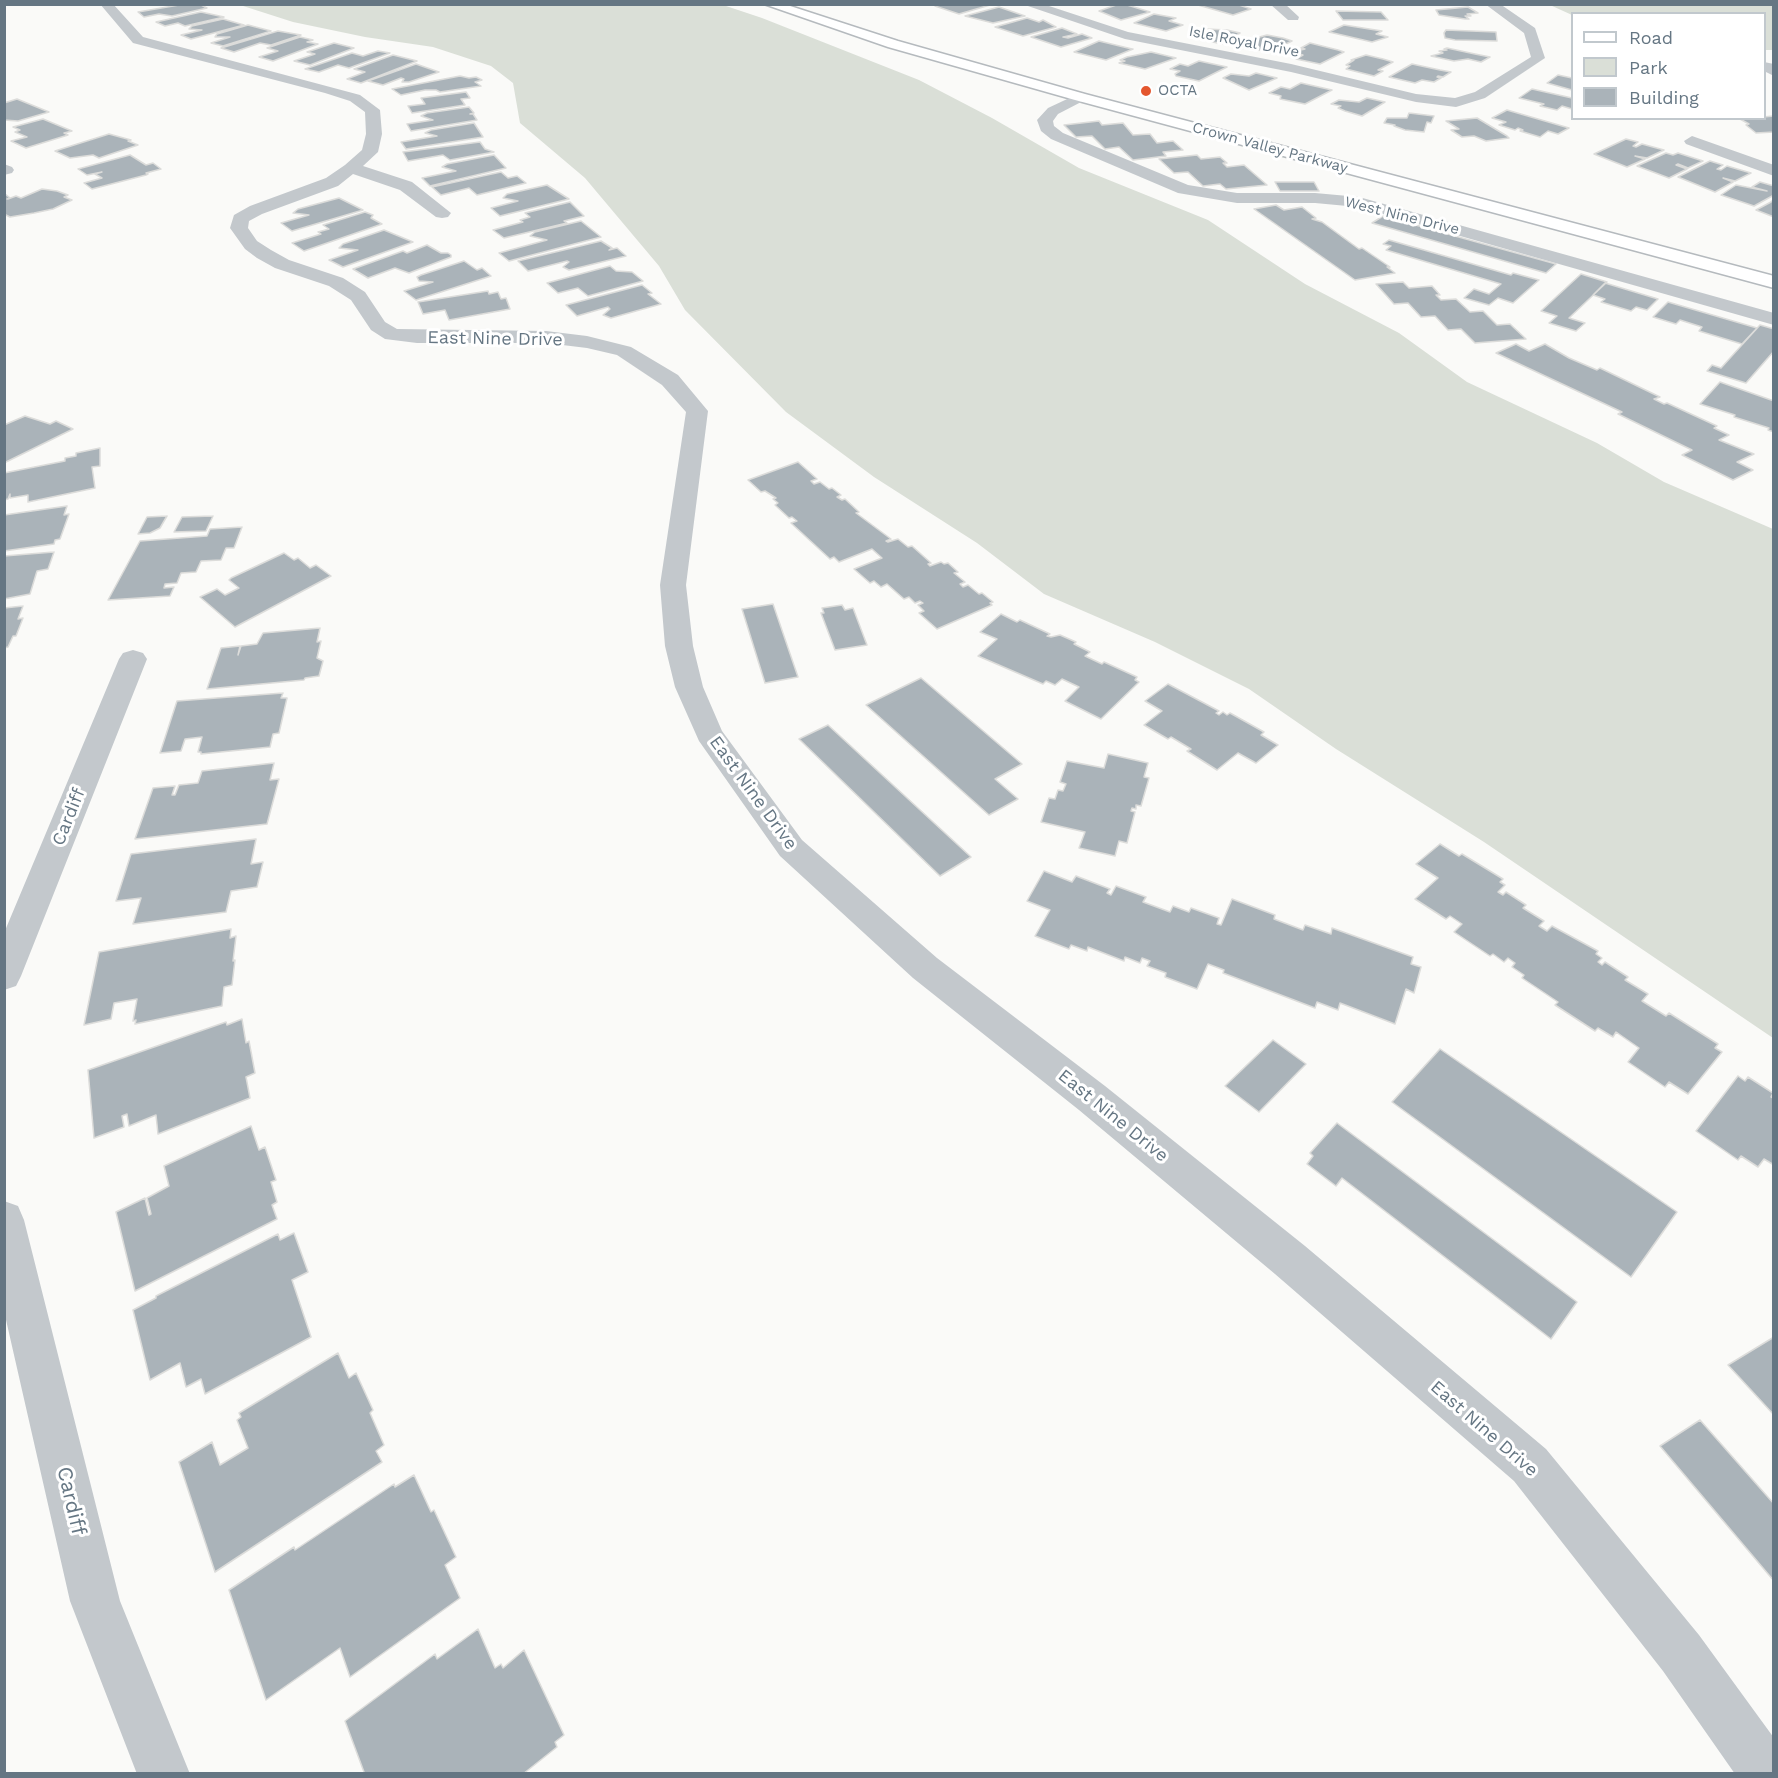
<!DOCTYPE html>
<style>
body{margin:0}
#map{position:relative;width:1778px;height:1778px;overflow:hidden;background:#fafaf8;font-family:"Work Sans",sans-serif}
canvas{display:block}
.frame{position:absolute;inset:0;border:6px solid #657683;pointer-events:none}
.legend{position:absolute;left:1571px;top:12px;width:195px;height:108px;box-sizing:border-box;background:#fff;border:2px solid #c1c8cd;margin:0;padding:8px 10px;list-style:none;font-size:18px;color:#657683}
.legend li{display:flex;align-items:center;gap:12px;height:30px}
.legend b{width:30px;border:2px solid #c1c8cd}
</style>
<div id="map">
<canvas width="1778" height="1778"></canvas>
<div class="frame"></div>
<ul class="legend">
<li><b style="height:8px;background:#fff"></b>Road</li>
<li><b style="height:16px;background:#dadfd7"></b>Park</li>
<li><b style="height:16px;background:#aab3b9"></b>Building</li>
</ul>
</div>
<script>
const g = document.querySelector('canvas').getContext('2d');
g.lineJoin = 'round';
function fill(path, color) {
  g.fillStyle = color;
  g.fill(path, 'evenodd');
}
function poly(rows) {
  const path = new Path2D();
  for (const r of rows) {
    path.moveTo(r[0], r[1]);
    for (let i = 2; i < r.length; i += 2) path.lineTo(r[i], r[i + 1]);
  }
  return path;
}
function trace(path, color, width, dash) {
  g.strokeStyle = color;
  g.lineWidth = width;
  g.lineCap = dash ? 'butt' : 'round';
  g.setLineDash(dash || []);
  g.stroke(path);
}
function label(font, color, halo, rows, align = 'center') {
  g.font = font + ' "Work Sans",sans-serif';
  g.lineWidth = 6;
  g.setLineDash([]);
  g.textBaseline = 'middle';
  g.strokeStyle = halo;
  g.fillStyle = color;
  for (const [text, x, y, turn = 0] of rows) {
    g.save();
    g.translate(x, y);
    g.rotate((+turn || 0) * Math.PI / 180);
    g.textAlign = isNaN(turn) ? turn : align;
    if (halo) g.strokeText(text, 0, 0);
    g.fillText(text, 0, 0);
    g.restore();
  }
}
fill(poly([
 [720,4,762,18,919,80,992,118,1079,168,1208,220,1305,284,1399,333,1467,382,1597,443,1664,482,1773,529,1773,1038,1484,842,1336,749,1249,689,1155,642,1044,594,977,543,874,477,786,412,685,310,659,266,585,178,520,123,513,83,491,66,433,47,365,37,293,22,240,5],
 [1550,5,1773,5,1773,50,1765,50,1764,14,1572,15]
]), '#dadfd7');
const building = poly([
 [199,4,207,8,172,16,159,14,144,17,138,12,179,5,199,4],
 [939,4,988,4,990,5,959,14,935,6,939,4],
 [1119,4,1124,4,1150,12,1121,20,1099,11,1119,4],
 [1241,4,1239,5,1251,9,1233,15,1198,5,1241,4],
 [999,7,1025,16,993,23,965,16,999,7],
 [1468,7,1478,13,1467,14,1471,16,1465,16,1469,19,1465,19,1439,15,1436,10,1468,7],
 [1336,11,1381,12,1388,20,1343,20,1336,11],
 [201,12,224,17,185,26,178,23,165,26,156,22,201,12],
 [1154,14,1176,18,1169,21,1183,25,1166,31,1134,23,1154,14],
 [1027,18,1039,22,1043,20,1056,27,1023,36,995,27,1027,18],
 [223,19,244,25,191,39,181,35,202,30,189,29,192,26,223,19],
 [248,25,271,31,223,46,211,43,230,37,215,37,217,34,248,25],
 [1344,25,1382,31,1376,34,1388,37,1372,42,1329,32,1344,25],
 [1062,28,1077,34,1063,37,1068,38,1082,34,1092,38,1061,47,1031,37,1062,28],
 [1206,29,1227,30,1240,33,1222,44,1204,40,1210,36,1199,32,1206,29],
 [1446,30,1496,32,1497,41,1455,40,1445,38,1444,33,1446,30],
 [278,31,301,35,271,45,260,43,234,52,221,48,278,31],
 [1267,35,1283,38,1292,41,1277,48,1281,49,1272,53,1245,47,1250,44,1246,44,1255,39,1252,39,1267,35],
 [300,37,313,40,307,42,318,44,273,61,259,57,278,51,267,48,300,37],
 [1099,41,1132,49,1133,49,1106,60,1074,52,1099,41],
 [334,43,354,48,310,65,294,61,315,54,307,52,334,43],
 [1310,43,1338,50,1344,52,1320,64,1296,59,1303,55,1292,52,1305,49,1301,48,1310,43],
 [1447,48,1475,54,1490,57,1481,62,1468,59,1454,61,1431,56,1443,53,1439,51,1447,50,1444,49,1447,48],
 [378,51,390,53,349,68,338,65,319,72,305,69,352,53,363,56,378,51],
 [1151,52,1176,58,1145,69,1119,63,1125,61,1120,60,1127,57,1151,52],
 [393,55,417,61,361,83,347,79,365,72,354,69,393,55],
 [1366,55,1383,59,1393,62,1378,70,1383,71,1374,76,1346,69,1350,66,1346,65,1354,60,1351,60,1366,55],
 [1199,61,1227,67,1199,81,1176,76,1175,74,1180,71,1170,69,1180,64,1188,66,1199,61],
 [416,64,439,72,409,82,402,82,404,79,401,78,383,85,368,81,416,64],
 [1412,64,1440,70,1451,72,1443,77,1438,76,1437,77,1441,78,1434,82,1422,80,1415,83,1389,77,1412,64],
 [1256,73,1277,78,1249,90,1223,78,1231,74,1249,76,1256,73],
 [1558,75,1572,78,1572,90,1547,83,1558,75],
 [460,76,469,78,476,77,482,80,475,82,481,86,440,92,436,90,425,90,401,95,392,89,460,76],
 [1301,83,1332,90,1305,104,1280,99,1281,96,1269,93,1281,87,1290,89,1301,83],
 [1532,89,1572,98,1572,109,1562,106,1557,110,1540,106,1544,104,1519,98,1532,89],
 [466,92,470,98,461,99,465,105,412,113,408,106,425,104,421,98,466,92],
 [1367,98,1385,102,1362,116,1345,111,1338,108,1341,106,1331,104,1339,100,1359,102,1367,98],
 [17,99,49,112,18,121,4,120,4,103,17,99],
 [469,107,474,113,470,114,473,114,477,120,411,131,407,124,433,120,421,116,427,113,469,107],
 [1507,110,1569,128,1558,134,1548,131,1540,137,1520,131,1523,130,1518,128,1515,130,1499,125,1506,122,1492,118,1507,110],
 [1409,113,1434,116,1431,123,1427,122,1424,132,1405,130,1394,126,1395,125,1384,123,1387,118,1407,118,1409,113],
 [1774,116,1774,132,1756,133,1746,125,1749,124,1740,119,1774,116],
 [1477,118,1507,136,1509,138,1486,141,1474,136,1462,137,1451,130,1459,129,1446,121,1477,118],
 [43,119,72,131,64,133,68,135,26,148,11,141,27,137,15,132,20,130,13,127,43,119],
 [1099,121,1102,125,1123,123,1133,135,1150,134,1157,143,1173,141,1183,150,1163,152,1166,156,1133,160,1119,147,1105,149,1092,136,1076,137,1064,125,1099,121],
 [474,123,483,137,406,149,401,142,437,136,425,133,431,130,474,123],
 [109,134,131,140,128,141,138,145,99,158,93,155,70,158,55,151,109,134],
 [1626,139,1638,142,1633,146,1636,147,1642,144,1664,150,1647,158,1635,156,1645,159,1627,167,1594,154,1626,139],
 [480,142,485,149,494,152,450,160,443,155,408,161,403,152,480,142],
 [1666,153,1673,155,1678,153,1703,161,1688,168,1678,164,1676,165,1687,169,1669,178,1637,166,1666,153],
 [130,155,146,165,153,163,161,169,146,173,148,174,146,175,92,189,84,183,102,178,95,174,102,172,87,175,78,169,130,155],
 [494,155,506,168,430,186,422,178,456,171,442,167,447,164,494,155],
 [1197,155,1201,159,1220,157,1227,163,1223,163,1227,167,1244,165,1267,185,1226,189,1220,184,1203,186,1188,172,1174,173,1159,159,1197,155],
 [1710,161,1723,165,1717,169,1721,170,1727,166,1751,173,1735,181,1723,178,1733,182,1715,192,1678,177,1710,161],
 [501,172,508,178,517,176,526,183,477,195,469,188,441,195,432,187,501,172],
 [1275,182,1314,182,1319,191,1280,191,1275,182],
 [1760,182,1774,186,1774,195,1754,206,1721,195,1736,185,1767,191,1752,187,1760,182],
 [547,185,569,199,500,216,491,208,518,201,503,198,507,194,547,185],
 [42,189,57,191,68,195,64,197,72,200,53,209,34,213,10,217,4,214,4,193,10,198,7,199,8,199,16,196,21,198,42,189],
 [339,198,363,210,292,231,281,223,309,215,293,213,298,209,339,198],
 [1774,199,1774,217,1756,210,1771,202,1774,199],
 [570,202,584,216,564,221,567,223,504,238,493,230,523,222,520,220,530,217,525,213,570,202],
 [1276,205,1284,210,1302,207,1316,218,1312,219,1322,222,1359,249,1362,248,1390,267,1387,267,1395,273,1355,280,1254,209,1276,205],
 [365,212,373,215,371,218,382,224,304,251,292,243,321,234,318,232,329,229,323,225,365,212],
 [1383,216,1556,264,1546,273,1372,223,1383,216],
 [581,221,601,237,509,261,499,253,547,240,530,236,535,232,581,221],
 [384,230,413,242,343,267,329,260,358,250,339,248,343,244,384,230],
 [1389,240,1511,275,1513,273,1539,280,1513,303,1498,298,1489,305,1464,298,1474,289,1489,294,1501,284,1386,250,1391,246,1383,244,1389,240],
 [601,241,612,248,609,250,617,248,626,256,569,270,563,267,569,262,567,261,528,271,518,261,601,241],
 [427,245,441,253,448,253,451,255,451,257,409,273,395,268,368,278,353,269,403,251,407,253,427,245],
 [464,261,477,270,482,268,491,276,416,300,404,291,433,282,419,281,417,277,421,275,464,261],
 [610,266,616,271,632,272,643,281,588,296,578,288,558,293,547,283,610,266],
 [1581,274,1607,282,1569,318,1585,323,1576,331,1549,323,1557,316,1541,311,1581,274],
 [1403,282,1409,288,1432,286,1440,295,1436,295,1441,300,1456,299,1470,312,1483,311,1497,325,1510,324,1526,339,1475,343,1461,329,1448,330,1435,316,1421,317,1408,303,1394,304,1376,284,1403,282],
 [1605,283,1658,299,1647,310,1636,307,1631,311,1601,302,1605,299,1593,295,1605,283],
 [642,285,652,293,648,294,661,304,611,318,603,315,610,309,608,307,577,316,566,305,642,285],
 [488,291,489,294,498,292,501,299,506,298,510,309,449,320,445,310,423,314,418,302,488,291],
 [1668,302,1757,328,1742,344,1699,331,1702,327,1680,320,1676,324,1653,317,1668,302],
 [1760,325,1774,329,1774,351,1746,383,1707,371,1712,365,1721,368,1760,325],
 [1516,344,1529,351,1545,344,1569,358,1597,370,1600,368,1660,397,1654,399,1664,404,1667,403,1717,426,1714,428,1729,435,1719,440,1754,454,1737,462,1753,470,1733,480,1682,455,1692,450,1618,414,1622,412,1496,353,1516,344],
 [1720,382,1774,401,1774,432,1768,430,1769,428,1734,417,1735,415,1700,404,1720,382],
 [25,416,50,424,56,421,73,429,4,463,4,425,25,416],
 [100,448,100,466,92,467,95,488,28,502,28,495,10,498,10,494,8,499,4,500,4,473,65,461,65,458,76,456,76,453,100,448],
 [798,462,817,479,811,481,814,484,820,482,829,489,832,488,841,495,837,497,842,500,845,499,859,512,856,513,891,539,886,541,888,542,898,539,908,547,912,546,931,563,928,564,930,566,941,562,944,564,948,563,958,572,954,573,965,582,960,584,963,587,968,585,979,594,982,593,993,602,990,603,992,605,937,629,919,613,924,611,918,605,923,603,920,601,915,603,909,597,904,599,887,584,881,587,874,581,870,583,854,569,882,558,872,549,839,562,834,557,830,559,791,523,797,521,792,517,789,518,775,505,778,503,773,499,776,498,765,491,761,492,748,480,798,462],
 [67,506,64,515,69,514,60,539,55,540,54,544,4,551,4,515,67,506],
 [167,516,160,528,150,533,138,534,147,517,167,516],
 [213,516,206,531,174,532,182,517,213,516],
 [242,527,234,548,226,548,221,560,201,561,196,572,181,573,177,583,165,584,164,588,174,587,170,596,108,600,140,541,207,536,210,529,242,527],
 [54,552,48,569,37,571,30,594,4,599,4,556,54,552],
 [284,553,294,560,298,558,310,568,316,565,331,576,235,627,200,597,217,589,225,595,239,588,229,580,231,578,284,553],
 [773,604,798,677,765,683,742,609,773,604],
 [842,605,845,610,853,608,867,645,835,650,821,613,824,613,822,608,842,605],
 [23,606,18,619,23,618,16,636,13,636,8,647,4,648,4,608,23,606],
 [1001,614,1017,622,1020,620,1050,634,1047,636,1051,637,1060,635,1076,642,1074,644,1090,652,1085,656,1102,664,1104,662,1137,677,1135,680,1139,682,1101,719,1065,701,1079,687,1062,679,1055,685,1046,681,1043,684,978,656,997,639,980,632,1001,614],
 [320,628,317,642,321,641,317,658,323,661,319,676,305,678,304,680,207,689,221,648,240,646,238,655,241,646,257,644,263,633,320,628],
 [921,678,1022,764,995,779,1018,799,989,815,866,705,921,678],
 [1168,684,1219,711,1216,713,1219,715,1223,712,1227,715,1230,713,1264,732,1261,735,1278,745,1256,763,1238,753,1217,770,1187,751,1191,749,1171,737,1168,739,1144,725,1162,711,1145,701,1168,684],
 [283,693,281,698,287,698,279,733,273,734,270,747,201,754,201,752,198,752,202,737,185,739,181,751,160,753,177,701,283,693],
 [828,725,971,857,940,876,799,739,828,725],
 [1108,754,1148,763,1144,777,1149,778,1141,806,1136,805,1136,809,1132,808,1131,811,1135,812,1127,843,1119,841,1115,856,1079,848,1085,832,1041,822,1049,798,1055,799,1058,790,1063,791,1066,784,1060,782,1067,761,1104,768,1108,754],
 [274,763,270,780,279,779,267,824,135,839,153,788,175,786,172,795,175,795,179,785,198,783,202,771,274,763],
 [256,839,251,864,263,862,257,887,231,891,226,912,133,924,141,898,116,901,131,854,256,839],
 [1440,844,1459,856,1462,854,1503,879,1500,882,1505,885,1498,892,1503,895,1506,892,1526,905,1523,908,1544,921,1539,926,1547,931,1552,926,1598,951,1596,954,1602,958,1598,962,1602,965,1605,962,1628,977,1625,980,1648,994,1642,1001,1666,1016,1669,1013,1718,1044,1715,1048,1722,1052,1688,1094,1669,1082,1665,1087,1628,1062,1639,1048,1616,1032,1613,1037,1598,1028,1595,1031,1555,1005,1558,1002,1522,978,1524,975,1512,967,1515,963,1508,958,1504,962,1493,954,1490,956,1454,932,1462,924,1450,916,1446,919,1415,899,1438,878,1416,864,1440,844],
 [1044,871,1072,882,1076,876,1110,889,1107,893,1111,895,1116,886,1146,897,1143,902,1170,912,1173,906,1189,912,1191,908,1219,918,1217,924,1221,925,1232,899,1275,915,1274,919,1303,930,1305,925,1331,934,1332,928,1413,957,1411,964,1421,967,1414,993,1406,989,1395,1024,1340,1003,1338,1010,1317,1002,1315,1008,1223,973,1224,970,1208,964,1197,989,1165,977,1166,973,1147,966,1150,961,1142,958,1140,963,1125,957,1124,961,1088,947,1087,951,1071,945,1069,949,1035,936,1050,910,1027,901,1044,871],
 [231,929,230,938,236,936,233,961,235,960,232,985,224,987,222,1006,135,1024,136,1020,133,1021,137,999,114,1003,111,1019,84,1025,99,952,231,929],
 [242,1019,246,1043,249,1041,255,1073,246,1077,250,1098,158,1134,156,1115,129,1126,127,1114,122,1116,124,1127,94,1138,88,1070,226,1022,227,1025,242,1019],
 [1273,1040,1306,1064,1259,1112,1225,1086,1273,1040],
 [1440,1049,1677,1212,1631,1277,1392,1102,1440,1049],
 [1738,1076,1745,1081,1748,1077,1773,1093,1771,1097,1774,1099,1774,1165,1764,1159,1758,1167,1741,1156,1738,1160,1696,1131,1738,1076],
 [1337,1123,1577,1302,1551,1339,1342,1178,1336,1186,1307,1164,1313,1156,1310,1153,1337,1123],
 [251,1126,259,1150,265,1147,276,1180,271,1182,277,1202,272,1205,277,1219,135,1291,116,1212,145,1198,149,1215,151,1214,147,1198,169,1186,164,1166,251,1126],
 [294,1233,308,1272,292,1280,311,1337,205,1394,201,1379,186,1387,180,1363,150,1380,133,1310,156,1298,156,1296,278,1234,280,1240,294,1233],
 [1774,1337,1774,1415,1728,1365,1774,1337],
 [338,1353,349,1378,356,1373,373,1410,370,1413,384,1445,376,1451,382,1462,215,1572,179,1462,212,1442,220,1465,248,1448,237,1420,241,1417,239,1413,338,1353],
 [1700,1420,1774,1504,1774,1581,1660,1446,1700,1420],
 [414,1475,431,1512,434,1510,456,1557,445,1565,460,1598,350,1677,340,1648,266,1700,229,1590,294,1547,295,1550,394,1484,395,1487,414,1475],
 [478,1629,495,1668,501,1664,503,1668,524,1650,564,1735,555,1742,557,1747,523,1774,362,1774,364,1772,345,1721,435,1654,437,1659,478,1629]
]);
fill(building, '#aab3b9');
trace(building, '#dcdcda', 1.5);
const primary = poly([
 [764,4,784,4,898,41,1085,94,1774,276,1774,288,1075,100,888,47,764,4]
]);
trace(primary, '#b5babe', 3);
fill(poly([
 [100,4,113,4,143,37,360,95,380,110,382,134,378,152,363,166,412,182,451,213,448,217,442,218,436,217,400,190,353,174,338,186,262,214,249,221,248,228,257,241,271,250,289,260,343,278,365,292,385,322,397,329,546,331,587,336,631,347,678,375,708,411,686,585,693,646,703,687,722,731,802,840,937,958,1105,1086,1305,1246,1546,1449,1699,1635,1774,1738,1774,1774,1735,1774,1663,1671,1514,1481,1275,1274,1079,1110,913,978,780,856,699,741,675,687,665,646,660,585,686,412,662,385,617,355,587,348,546,343,417,343,385,339,371,330,351,300,329,286,275,268,257,258,245,249,230,228,234,215,250,206,326,178,345,165,362,150,366,134,365,112,350,101,325,93,133,43,100,4],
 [1022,4,1043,4,1128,32,1291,64,1416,94,1455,98,1475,92,1531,57,1524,33,1485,4,1500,4,1535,28,1545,58,1485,98,1456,107,1416,102,1291,72,1125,39,1022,4],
 [1270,4,1285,4,1299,17,1298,20,1288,20,1270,4],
 [1764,62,1774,64,1774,76,1764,71,1764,62],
 [1080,93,1085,94,1087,97,1085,100,1058,114,1053,121,1054,126,1063,133,1188,185,1237,193,1315,193,1359,197,1774,313,1774,325,1358,207,1315,203,1237,203,1178,193,1051,139,1041,131,1037,120,1048,108,1080,93],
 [1692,136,1774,165,1774,176,1686,144,1684,141,1692,136],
 [4,164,12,167,14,170,12,173,4,175,4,164],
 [133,650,143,653,147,659,21,976,16,986,4,990,4,933,119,659,123,653,133,650],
 [4,1201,18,1206,24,1220,120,1601,190,1774,137,1774,70,1601,4,1311,4,1201]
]), '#c3c8cc');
fill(primary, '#fff');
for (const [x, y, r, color] of [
 [1146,91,6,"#e4572e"]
]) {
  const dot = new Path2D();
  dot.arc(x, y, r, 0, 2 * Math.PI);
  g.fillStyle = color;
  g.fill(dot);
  trace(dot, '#fff', 2);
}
label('15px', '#657683', '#fff', [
 ["Isle Royal Drive",1244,42,11],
 ["Crown Valley Parkway",1270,148,15],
 ["West Nine Drive",1402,216,14]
]);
label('15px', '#657683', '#fff', [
 ["OCTA",1158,91]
], 'left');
label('18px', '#657683', '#fff', [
 ["East Nine Drive",495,339,1],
 ["East Nine Drive",753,793,54],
 ["Cardiff",69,817,-68],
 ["East Nine Drive",1113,1116,39],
 ["East Nine Drive",1484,1429,41]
]);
label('21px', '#657683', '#fff', [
 ["Cardiff",71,1501,77]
]);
</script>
